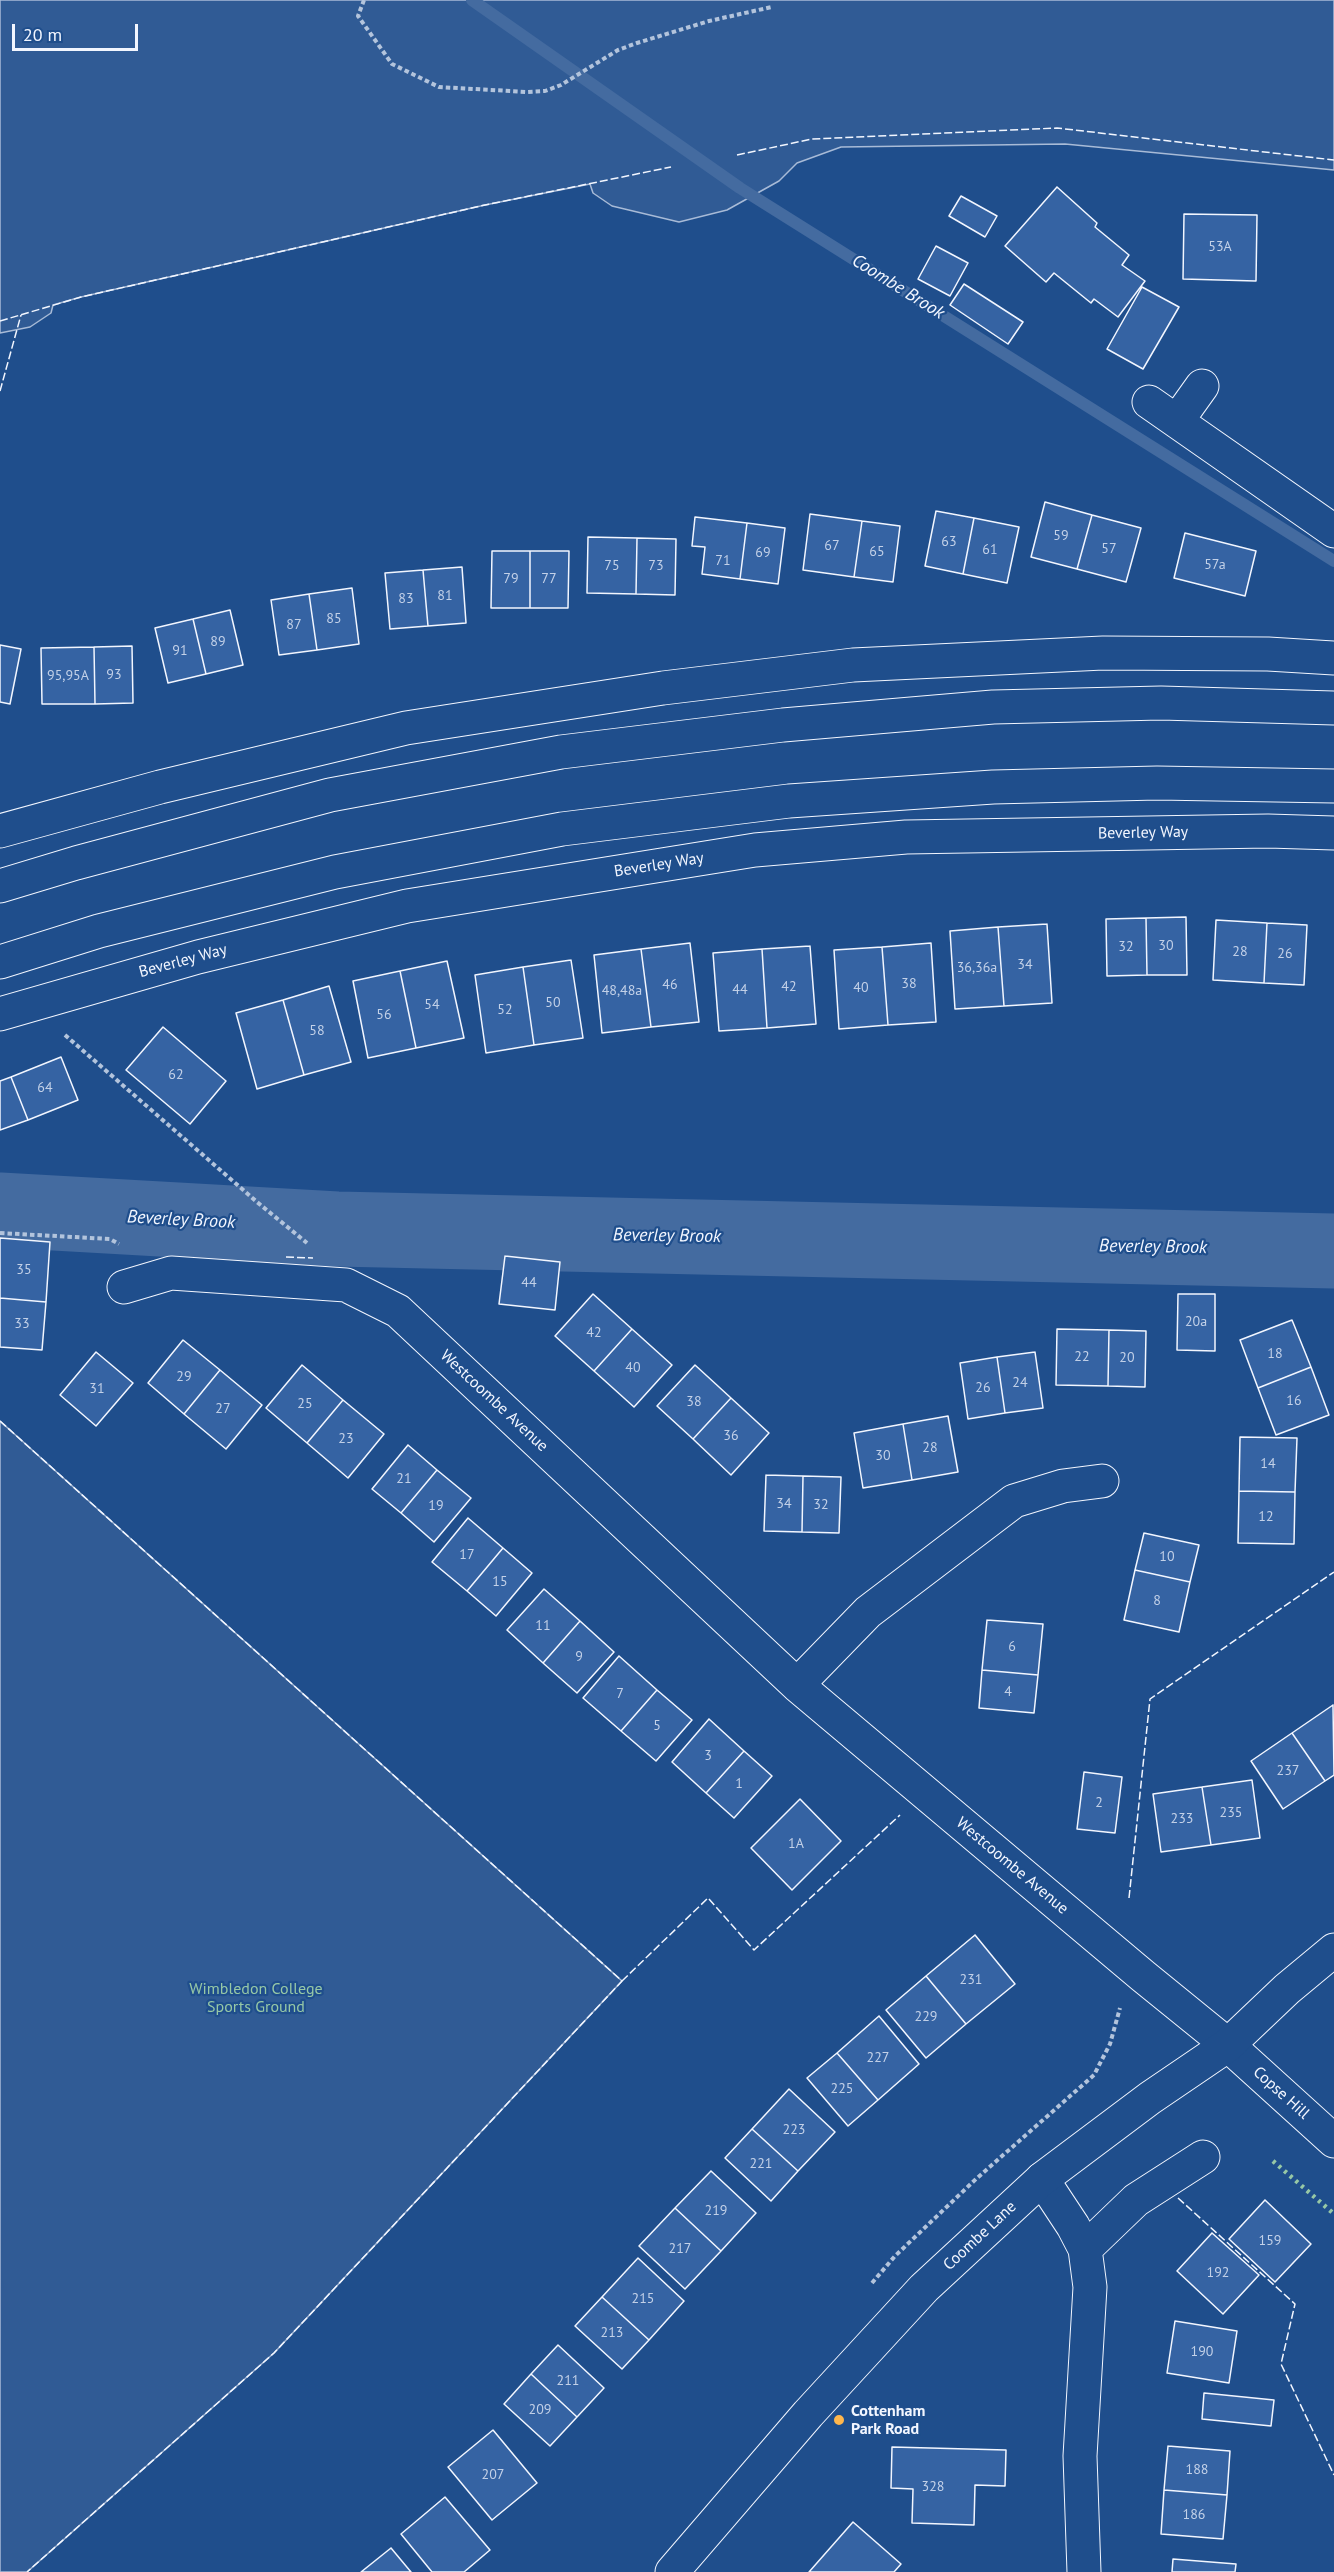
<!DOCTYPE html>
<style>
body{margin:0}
#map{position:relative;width:1334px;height:2572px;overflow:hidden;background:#1f4e8c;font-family:"PT Sans",sans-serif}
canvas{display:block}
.scale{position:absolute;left:12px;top:24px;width:126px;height:27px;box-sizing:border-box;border:3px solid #f2f6ff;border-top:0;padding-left:8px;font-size:18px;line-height:21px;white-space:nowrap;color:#f2f6ff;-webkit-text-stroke:4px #1f4e8c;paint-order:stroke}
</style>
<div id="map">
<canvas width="1334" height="2572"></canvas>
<div class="scale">20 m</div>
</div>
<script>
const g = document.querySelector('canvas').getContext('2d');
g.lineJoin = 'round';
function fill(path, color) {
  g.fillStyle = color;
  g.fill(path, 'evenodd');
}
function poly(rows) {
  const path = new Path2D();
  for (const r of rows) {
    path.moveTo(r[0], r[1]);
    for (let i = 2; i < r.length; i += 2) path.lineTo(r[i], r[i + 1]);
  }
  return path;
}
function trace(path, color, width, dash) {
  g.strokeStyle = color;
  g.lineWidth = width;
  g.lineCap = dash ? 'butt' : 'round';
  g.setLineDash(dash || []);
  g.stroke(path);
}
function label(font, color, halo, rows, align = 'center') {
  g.font = font + ' "PT Sans",sans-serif';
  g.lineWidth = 4.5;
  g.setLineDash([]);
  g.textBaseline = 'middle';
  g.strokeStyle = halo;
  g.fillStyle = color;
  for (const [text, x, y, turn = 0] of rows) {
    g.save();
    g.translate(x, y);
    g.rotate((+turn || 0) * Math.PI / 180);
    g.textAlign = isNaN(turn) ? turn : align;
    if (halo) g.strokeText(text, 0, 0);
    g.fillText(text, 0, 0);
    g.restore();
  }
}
const built = poly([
 [0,0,1334,0,1334,170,1065,144,841,147,797,163,779,181,727,210,679,222,612,206,593,193,590,184,485,205,81,297,53,305,51,313,30,327,0,333,0,0],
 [0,1421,622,1981,274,2353,27,2572,0,2572,0,1421]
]);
fill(built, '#305b95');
trace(built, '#a8bbd7', 1.5);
trace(poly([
 [472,0,740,188,1334,561]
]), '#446ba0', 12);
trace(poly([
 [0,1210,337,1229,1334,1251]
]), '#446ba0', 75);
const building = poly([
 [1057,187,1097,223,1095,227,1129,255,1122,265,1145,281,1118,317,1094,299,1091,303,1054,273,1046,282,1005,246,1057,187],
 [961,196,997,216,985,237,949,216,961,196],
 [1184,214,1257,215,1256,281,1183,279,1184,214],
 [936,246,968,263,950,296,918,279,936,246],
 [964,284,1023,322,1008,344,950,305,964,284],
 [1142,287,1179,307,1143,369,1107,349,1142,287],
 [1045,502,1092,515,1077,569,1031,557,1045,502],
 [936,511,974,518,963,574,925,566,936,511],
 [810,514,862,521,854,577,803,570,810,514],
 [1092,515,1141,528,1126,582,1077,569,1092,515],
 [695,517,747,523,740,579,702,574,705,547,692,546,695,517],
 [974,518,1019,527,1007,583,963,574,974,518],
 [862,521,900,526,893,582,854,577,862,521],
 [747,523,785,528,778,584,740,579,747,523],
 [1185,533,1256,551,1245,596,1174,578,1185,533],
 [588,537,637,538,636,594,587,593,588,537],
 [637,538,676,539,675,595,636,594,637,538],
 [492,551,530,551,530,608,491,608,492,551],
 [530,551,569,551,568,608,530,608,530,551],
 [462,567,466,623,428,626,423,570,462,567],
 [423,570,428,626,390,629,385,573,423,570],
 [352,588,359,644,317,650,309,594,352,588],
 [309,594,317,650,279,655,271,600,309,594],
 [230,610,243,665,206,674,193,619,230,610],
 [193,619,206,674,168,683,155,628,193,619],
 [0,645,21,649,10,704,0,702,0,645],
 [132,646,133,703,95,704,94,647,132,646],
 [94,647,95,704,42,704,41,648,94,647],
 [1186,917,1187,975,1147,975,1146,918,1186,917],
 [1146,918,1147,975,1107,976,1106,919,1146,918],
 [1216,920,1267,923,1264,983,1213,980,1216,920],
 [1267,923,1307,925,1304,985,1264,983,1267,923],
 [1047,924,1052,1003,1004,1006,998,927,1047,924],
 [998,927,1004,1006,955,1009,950,931,998,927],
 [690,943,699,1022,651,1027,641,949,690,943],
 [931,943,936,1022,888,1025,882,947,931,943],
 [810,946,816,1024,767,1028,762,949,810,946],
 [882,947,888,1025,839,1029,834,950,882,947],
 [641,949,651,1027,602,1033,594,955,641,949],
 [762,949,767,1028,719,1031,713,953,762,949],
 [571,960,583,1038,534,1045,523,967,571,960],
 [447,961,464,1038,416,1048,400,971,447,961],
 [523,967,534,1045,486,1053,475,975,523,967],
 [400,971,416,1048,368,1058,353,981,400,971],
 [329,986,351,1062,304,1075,283,1000,329,986],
 [283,1000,304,1075,257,1089,236,1013,283,1000],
 [163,1027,226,1081,190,1124,126,1070,163,1027],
 [61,1057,78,1100,28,1120,11,1077,61,1057],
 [11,1077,28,1120,0,1130,0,1081,11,1077],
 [0,1238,50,1242,46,1302,0,1298,0,1238],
 [505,1256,560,1262,555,1310,499,1304,505,1256],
 [593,1294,632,1329,594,1371,555,1336,593,1294],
 [1178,1294,1215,1294,1215,1351,1177,1350,1178,1294],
 [0,1298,46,1302,42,1350,0,1347,0,1298],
 [1292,1320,1311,1367,1258,1388,1240,1340,1292,1320],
 [632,1329,672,1365,634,1407,594,1371,632,1329],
 [1057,1329,1109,1330,1108,1386,1056,1385,1057,1329],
 [1109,1330,1146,1331,1145,1387,1108,1386,1109,1330],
 [183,1340,220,1370,184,1414,148,1383,183,1340],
 [96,1352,133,1383,96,1426,60,1395,96,1352],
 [1035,1352,1043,1408,1005,1413,997,1357,1035,1352],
 [997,1357,1005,1413,968,1419,960,1363,997,1357],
 [302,1365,343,1400,307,1443,266,1408,302,1365],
 [695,1365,731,1398,693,1439,657,1406,695,1365],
 [1311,1367,1329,1415,1276,1435,1258,1388,1311,1367],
 [220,1370,262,1405,226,1449,184,1414,220,1370],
 [731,1398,769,1433,731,1475,693,1439,731,1398],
 [343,1400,384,1434,348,1478,307,1443,343,1400],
 [948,1416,958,1472,912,1480,903,1424,948,1416],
 [903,1424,912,1480,863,1488,854,1433,903,1424],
 [1240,1437,1297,1438,1295,1492,1239,1491,1240,1437],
 [408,1445,437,1470,401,1513,372,1489,408,1445],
 [437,1470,471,1498,434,1542,401,1513,437,1470],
 [766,1475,803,1476,802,1532,764,1531,766,1475],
 [803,1476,841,1477,839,1533,802,1532,803,1476],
 [1239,1491,1295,1492,1294,1544,1238,1543,1239,1491],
 [468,1518,503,1548,467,1591,432,1562,468,1518],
 [1144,1533,1199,1545,1190,1582,1135,1570,1144,1533],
 [503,1548,532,1573,496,1616,467,1591,503,1548],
 [1135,1570,1190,1582,1179,1632,1124,1620,1135,1570],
 [544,1589,580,1621,543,1663,507,1630,544,1589],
 [987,1620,1043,1624,1038,1675,982,1670,987,1620],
 [580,1621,614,1652,577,1693,543,1663,580,1621],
 [619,1656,657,1690,621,1731,583,1698,619,1656],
 [982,1670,1038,1675,1034,1713,979,1708,982,1670],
 [657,1690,692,1720,656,1761,621,1731,657,1690],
 [1333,1705,1334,1775,1325,1781,1292,1733,1333,1705],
 [709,1719,744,1751,706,1793,672,1762,709,1719],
 [1292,1733,1325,1781,1283,1809,1251,1761,1292,1733],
 [744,1751,772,1776,734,1818,706,1793,744,1751],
 [1084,1772,1122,1777,1115,1833,1077,1829,1084,1772],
 [1252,1780,1260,1838,1211,1845,1202,1787,1252,1780],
 [1202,1787,1211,1845,1161,1852,1153,1794,1202,1787],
 [800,1799,841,1841,792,1890,751,1848,800,1799],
 [975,1935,1015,1984,966,2024,926,1976,975,1935],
 [926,1976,966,2024,926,2058,886,2010,926,1976],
 [879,2016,919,2064,878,2100,837,2053,879,2016],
 [837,2053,878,2100,848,2126,807,2078,837,2053],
 [789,2089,835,2132,798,2171,752,2129,789,2089],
 [752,2129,798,2171,771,2201,725,2158,752,2129],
 [711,2171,756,2213,721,2251,675,2208,711,2171],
 [1265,2200,1311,2244,1275,2282,1229,2239,1265,2200],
 [675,2208,721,2251,685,2289,639,2246,675,2208],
 [1212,2233,1259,2275,1223,2314,1177,2271,1212,2233],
 [638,2258,684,2301,649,2340,602,2297,638,2258],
 [602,2297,649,2340,622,2369,575,2326,602,2297],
 [1175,2321,1237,2331,1229,2383,1167,2373,1175,2321],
 [558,2345,604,2388,577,2417,531,2374,558,2345],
 [531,2374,577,2417,550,2446,504,2404,531,2374],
 [1204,2393,1274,2400,1271,2426,1202,2419,1204,2393],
 [493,2430,537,2483,492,2520,448,2467,493,2430],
 [1168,2446,1230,2451,1227,2495,1164,2490,1168,2446],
 [892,2447,1006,2450,1005,2486,975,2485,974,2525,912,2523,913,2489,891,2488,892,2447],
 [1164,2490,1227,2495,1223,2539,1161,2534,1164,2490],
 [445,2497,490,2550,464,2572,432,2572,401,2534,445,2497],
 [853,2522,901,2564,894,2572,809,2572,853,2522],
 [391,2548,411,2572,361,2572,391,2548],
 [1173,2559,1236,2564,1235,2572,1172,2572,1173,2559]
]);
fill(building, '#3563a3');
trace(building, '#f2f6ff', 1.5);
const minor = poly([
 [1149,402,1334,531],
 [1177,421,1202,386],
 [0,831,160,787,406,728,663,688,853,665,1103,653,1268,654,1334,658],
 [0,1014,198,957,407,906,755,850,906,837,1268,831,1334,833],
 [124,1287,171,1273,346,1285,398,1311,797,1685,1143,1976,1228,2045,1334,2141],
 [797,1685,868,1612,1014,1501,1063,1486,1102,1481],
 [1042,2179,1073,2226,1085,2249,1090,2287,1080,2456,1084,2572],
 [1085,2249,1136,2200,1203,2157]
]);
const major = poly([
 [672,2572,808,2414,924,2288,1042,2179,1150,2098,1228,2045,1287,1989,1334,1950]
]);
const highway = poly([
 [0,886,76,863,330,795,561,752,783,725,993,707,1161,703,1334,708],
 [0,962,99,931,335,872,562,829,789,801,993,787,1157,783,1334,786]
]);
trace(minor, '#f2f6ff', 35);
trace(major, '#f2f6ff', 35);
trace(highway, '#f2f6ff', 35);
trace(poly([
 [364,0,358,16,392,64,439,87,527,92,545,91,561,85,618,50,637,43,709,21,772,7],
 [65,1035,257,1202,307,1243],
 [0,1233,110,1239,119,1244],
 [872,2283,895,2256,976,2179,1094,2075,1110,2044,1120,2008]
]), '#b3c4dc', 4, [4.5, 3]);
trace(minor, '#1f4e8c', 33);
trace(major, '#1f4e8c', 33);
trace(highway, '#1f4e8c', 33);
trace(poly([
 [1273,2161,1334,2214]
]), '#97c8a6', 4.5, [3, 4.5]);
trace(poly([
 [737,155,812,139,1057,128,1334,160],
 [0,321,81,297,485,205,671,167],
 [0,391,21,315],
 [286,1257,313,1258],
 [0,1421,622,1981,274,2353,27,2572],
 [1129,1898,1150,1699,1334,1572],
 [622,1981,708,1898,754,1950,900,1815],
 [1178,2198,1295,2304,1281,2364,1334,2475]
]), '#f2f6ff', 1.5, [8, 3]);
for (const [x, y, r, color] of [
 [839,2420,6,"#ffb74d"]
]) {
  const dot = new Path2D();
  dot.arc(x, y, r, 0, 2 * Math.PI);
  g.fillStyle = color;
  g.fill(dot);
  trace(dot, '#1f4e8c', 2);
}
label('14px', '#c3d1e8', null, [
 ["53A",1220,247],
 ["59",1061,536],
 ["63",949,542],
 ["67",832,546],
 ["57",1109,549],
 ["61",990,550],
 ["65",877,552],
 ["69",763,553],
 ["71",723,561],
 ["57a",1215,565],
 ["75",612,566],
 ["73",656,566],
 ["79",511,579],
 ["77",549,579],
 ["81",445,596],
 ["83",406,599],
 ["85",334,619],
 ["87",294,625],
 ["89",218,642],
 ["91",180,651],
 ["93",114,675],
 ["95,95A",68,676],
 ["30",1166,946],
 ["32",1126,947],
 ["28",1240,952],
 ["26",1285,954],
 ["34",1025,965],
 ["36,36a",977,968],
 ["38",909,984],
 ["46",670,985],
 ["42",789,987],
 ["40",861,988],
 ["44",740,990],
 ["48,48a",622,991],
 ["50",553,1003],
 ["54",432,1005],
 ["52",505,1010],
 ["56",384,1015],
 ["58",317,1031],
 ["62",176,1075],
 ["64",45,1088],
 ["35",24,1270],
 ["44",529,1283],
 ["20a",1196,1322],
 ["33",22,1324],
 ["42",594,1333],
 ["18",1275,1354],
 ["22",1082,1357],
 ["20",1127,1358],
 ["40",633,1368],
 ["29",184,1377],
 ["24",1020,1383],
 ["26",983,1388],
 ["31",97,1389],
 ["16",1294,1401],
 ["38",694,1402],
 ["25",305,1404],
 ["27",223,1409],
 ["36",731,1436],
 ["23",346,1439],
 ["28",930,1448],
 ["30",883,1456],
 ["14",1268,1464],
 ["21",404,1479],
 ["34",784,1504],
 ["32",821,1505],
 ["19",436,1506],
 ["12",1266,1517],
 ["17",467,1555],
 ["10",1167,1557],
 ["15",500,1582],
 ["8",1157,1601],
 ["11",543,1626],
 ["6",1012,1647],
 ["9",579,1657],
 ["4",1008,1692],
 ["7",620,1694],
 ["5",657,1726],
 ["3",708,1756],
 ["237",1288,1771],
 ["1",739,1784],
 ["2",1099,1803],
 ["235",1231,1813],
 ["233",1182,1819],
 ["1A",796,1844],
 ["231",971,1980],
 ["229",926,2017],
 ["227",878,2058],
 ["225",842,2089],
 ["223",794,2130],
 ["221",761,2164],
 ["219",716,2211],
 ["159",1270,2241],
 ["217",680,2249],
 ["192",1218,2273],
 ["215",643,2299],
 ["213",612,2333],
 ["190",1202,2352],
 ["211",568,2381],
 ["209",540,2410],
 ["188",1197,2470],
 ["207",493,2475],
 ["328",933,2487],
 ["186",1194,2515]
]);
label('16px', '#f2f6ff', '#1f4e8c', [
 ["Beverley Way",1143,833,-1],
 ["Beverley Way",659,865,-9],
 ["Beverley Way",183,961,-15],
 ["Westcoombe Avenue",494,1401,43],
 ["Westcoombe Avenue",1012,1866,40],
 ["Copse Hill",1281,2093,42],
 ["Coombe Lane",980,2236,-43]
]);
label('16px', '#97c8a6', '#1f4e8c', [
 ["Wimbledon College",256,1989],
 ["Sports Ground",256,2007]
]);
label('bold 16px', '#f2f6ff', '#1f4e8c', [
 ["Cottenham",851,2411],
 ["Park Road",851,2429]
], 'left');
label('italic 18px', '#f2f6ff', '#1f4e8c', [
 ["Coombe Brook",898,287,32],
 ["Beverley Brook",181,1220,3],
 ["Beverley Brook",667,1236,1],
 ["Beverley Brook",1153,1247,1]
]);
</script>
